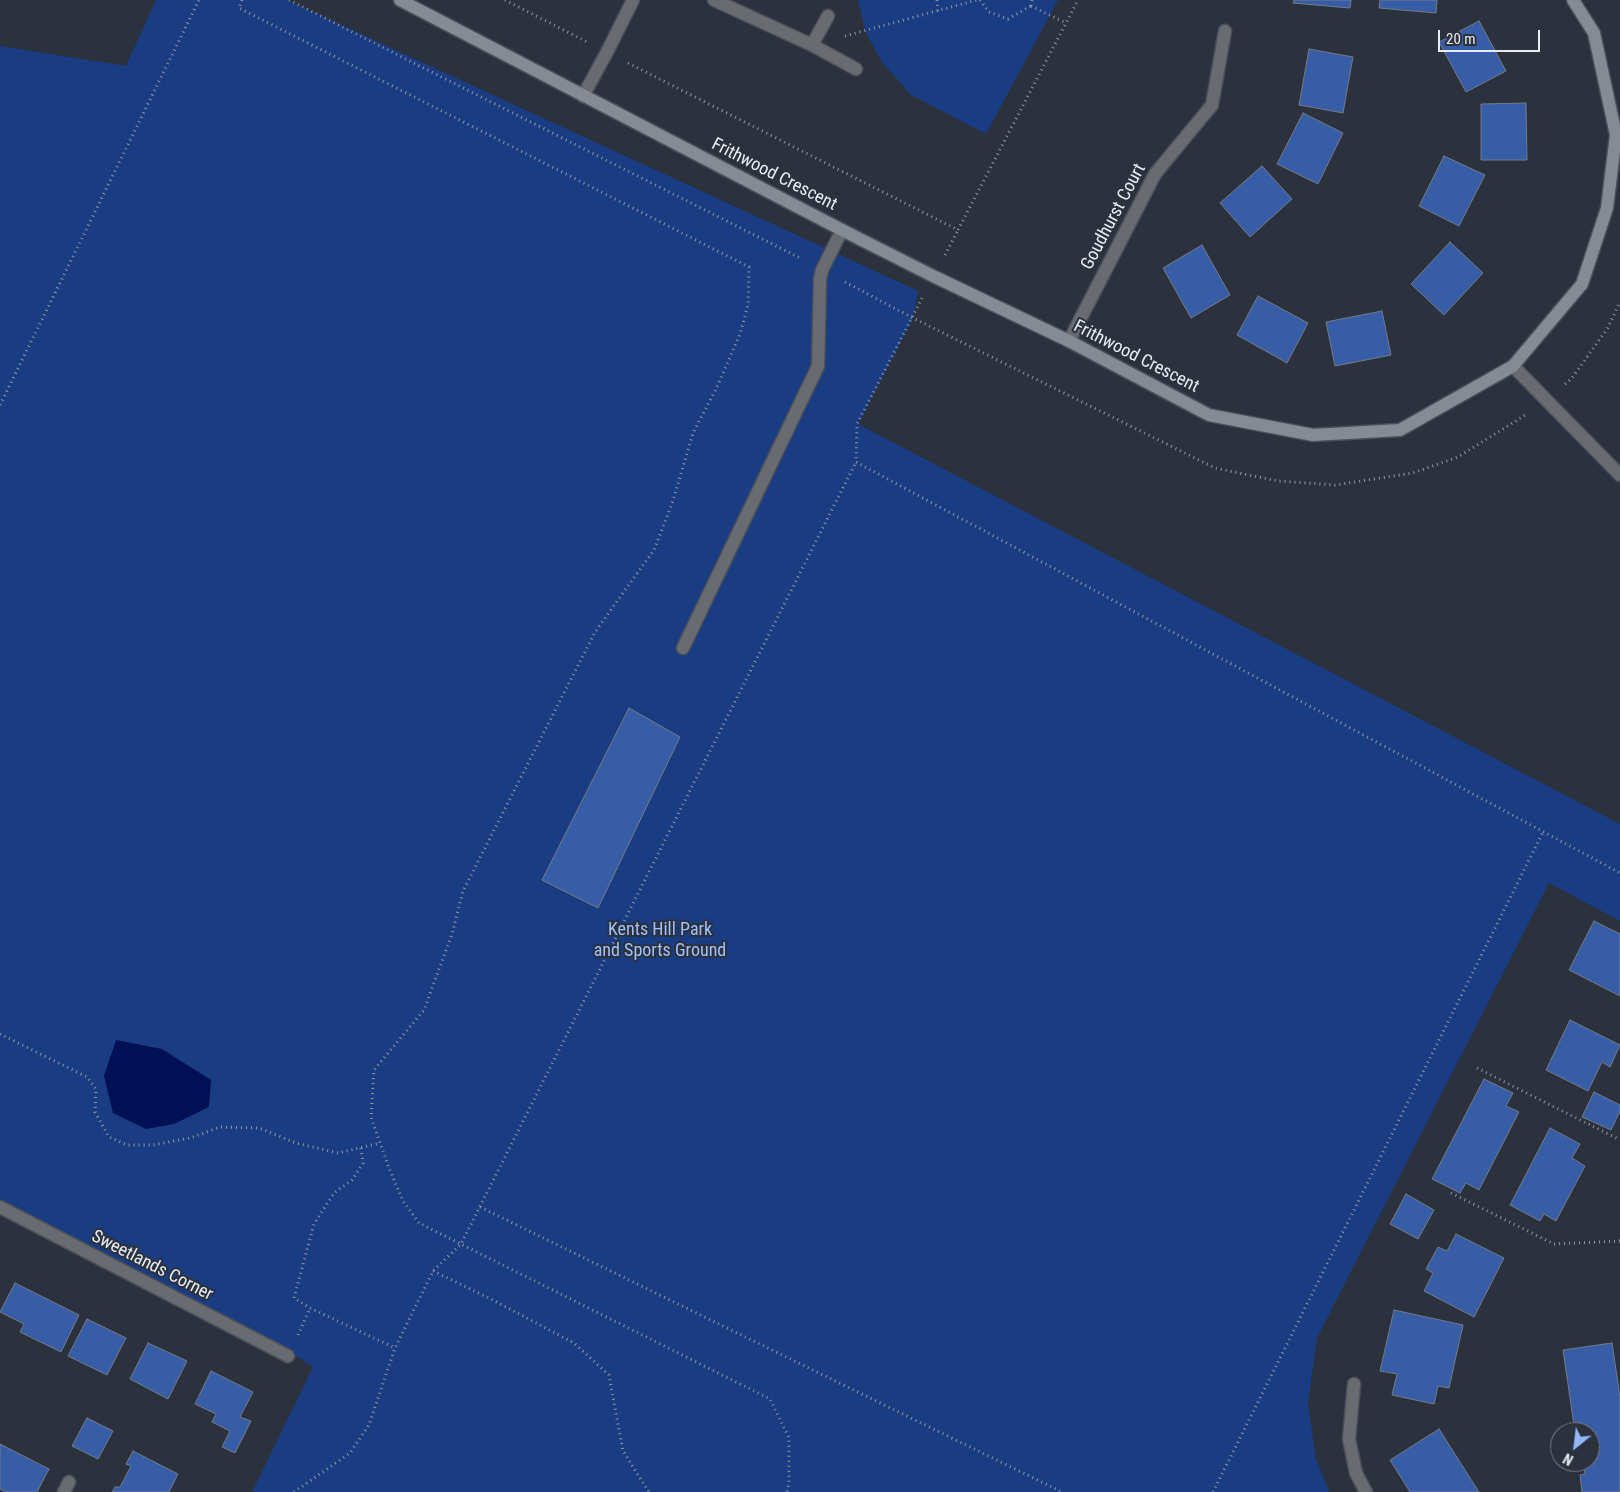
<!DOCTYPE html>
<style>
body{margin:0}
#map{position:relative;width:1620px;height:1492px;overflow:hidden;background:#2c323d;font-family:"Roboto Condensed",sans-serif}
canvas{display:block}
.north{position:absolute;left:1550px;top:1422px;width:50px;height:50px;box-sizing:border-box;background:#2c323d;border:1px solid #777c86;border-radius:50%;rotate:209deg;font-size:14px;font-weight:700;line-height:20px;text-align:center;color:#e8ecf3}
.north::after{content:'';display:block;margin:auto;width:18px;height:22px;background:#92b7fd;clip-path:polygon(50% 0,100% 100%,50% 72%,0 100%)}
.scale{position:absolute;left:1438px;top:30px;width:102px;height:22px;box-sizing:border-box;border:2px solid #e8ecf3;border-top:0;padding-left:6px;font-size:15px;line-height:18px;white-space:nowrap;color:#e8ecf3;-webkit-text-stroke:4px #2c323d;paint-order:stroke}
</style>
<div id="map">
<canvas width="1620" height="1492"></canvas>
<div class="north">N</div>
<div class="scale">20 m</div>
</div>
<script>
const g = document.querySelector('canvas').getContext('2d');
g.lineJoin = 'round';
function fill(path, color) {
  g.fillStyle = color;
  g.fill(path, 'evenodd');
}
function poly(rows) {
  const path = new Path2D();
  for (const r of rows) {
    path.moveTo(r[0], r[1]);
    for (let i = 2; i < r.length; i += 2) path.lineTo(r[i], r[i + 1]);
  }
  return path;
}
function trace(path, color, width, dash) {
  g.strokeStyle = color;
  g.lineWidth = width;
  g.lineCap = dash ? 'butt' : 'round';
  g.setLineDash(dash || []);
  g.stroke(path);
}
function label(font, color, halo, rows, align = 'center') {
  g.font = font + ' "Roboto Condensed",sans-serif';
  g.lineWidth = 4;
  g.setLineDash([]);
  g.textBaseline = 'middle';
  g.strokeStyle = halo;
  g.fillStyle = color;
  for (const [text, x, y, turn = 0] of rows) {
    g.save();
    g.translate(x, y);
    g.rotate((+turn || 0) * Math.PI / 180);
    g.textAlign = isNaN(turn) ? turn : align;
    if (halo) g.strokeText(text, 0, 0);
    g.fillText(text, 0, 0);
    g.restore();
  }
}
fill(poly([
 [156,0,287,0,918,291,913,318,858,424,1620,824,1620,921,1549,883,1317,1338,1308,1404,1316,1459,1329,1492,252,1492,313,1367,290,1352,0,1206,0,46,126,66],
 [858,0,1058,0,986,134,911,95,882,62,865,31]
]), '#193c83');
fill(poly([
 [116,1040,162,1049,211,1080,209,1107,174,1124,146,1129,113,1113,104,1076]
]), '#001055');
const building = poly([
 [1294,0,1351,0,1350,8,1293,3,1294,0],
 [1380,0,1437,0,1436,13,1379,8,1380,0],
 [1479,21,1506,71,1466,92,1439,42,1479,21],
 [1309,49,1353,57,1343,113,1299,105,1309,49],
 [1526,103,1527,160,1481,160,1481,104,1526,103],
 [1303,113,1343,133,1318,184,1277,164,1303,113],
 [1444,156,1485,175,1459,226,1419,206,1444,156],
 [1262,166,1292,199,1250,237,1220,203,1262,166],
 [1450,242,1483,273,1444,315,1411,284,1450,242],
 [1202,245,1230,295,1191,318,1163,268,1202,245],
 [1258,296,1308,323,1287,363,1237,335,1258,296],
 [1382,311,1391,355,1335,366,1326,322,1382,311],
 [629,708,680,737,598,908,542,880,629,708],
 [1594,921,1620,934,1620,996,1569,970,1594,921],
 [1570,1020,1620,1045,1610,1067,1602,1062,1588,1091,1546,1070,1570,1020],
 [1484,1079,1513,1093,1506,1106,1519,1112,1479,1190,1466,1183,1460,1193,1432,1179,1484,1079],
 [1594,1092,1620,1105,1620,1111,1611,1130,1582,1117,1594,1092],
 [1550,1128,1580,1144,1572,1158,1585,1166,1556,1221,1544,1214,1540,1221,1510,1205,1550,1128],
 [1406,1194,1434,1210,1418,1239,1390,1224,1406,1194],
 [1456,1234,1504,1258,1474,1317,1424,1291,1433,1273,1426,1269,1438,1247,1447,1251,1456,1234],
 [15,1283,79,1315,61,1352,20,1332,24,1324,0,1312,15,1283],
 [1394,1310,1463,1325,1449,1388,1438,1386,1434,1404,1392,1395,1397,1374,1380,1371,1394,1310],
 [87,1319,126,1338,107,1375,68,1356,87,1319],
 [148,1343,187,1361,168,1399,130,1379,148,1343],
 [1612,1343,1620,1397,1620,1492,1582,1492,1580,1475,1585,1474,1583,1462,1590,1462,1590,1432,1575,1432,1563,1350,1612,1343],
 [211,1371,253,1392,240,1417,251,1421,235,1453,222,1447,230,1431,212,1422,216,1414,195,1404,211,1371],
 [87,1418,113,1431,98,1459,72,1446,87,1418],
 [1439,1429,1479,1492,1410,1492,1390,1460,1439,1429],
 [0,1444,49,1469,37,1492,6,1492,0,1489,0,1444],
 [133,1451,178,1474,169,1492,112,1492,115,1487,120,1487,131,1466,126,1464,133,1451]
]);
fill(building, '#385da7');
trace(building, '#747b88', 1);
const lane = poly([
 [683,648,818,366,820,279,822,270,842,230]
]);
const street = poly([
 [714,0,812,45,856,69],
 [812,45,828,16],
 [583,96,607,52,633,0],
 [1069,341,1155,174,1212,105,1225,31],
 [1513,366,1620,475],
 [0,1207,288,1356],
 [1354,1384,1349,1439,1356,1473,1366,1492],
 [64,1492,69,1482]
]);
const secondary = poly([
 [400,0,842,230,933,276,1069,341,1209,415,1313,435,1400,430,1513,366,1582,284,1607,208,1616,135,1594,33,1573,0]
]);
trace(lane, '#4a505a', 15);
trace(street, '#4a505a', 15);
trace(secondary, '#4a505a', 15);
trace(poly([
 [242,0,239,8,749,267,748,305,740,334,717,387,693,433,672,504,654,550,595,632,463,891,452,934,424,1010,374,1070,371,1117,389,1168,403,1201,419,1223,770,1399,789,1438,789,1483,787,1492],
 [289,0,802,259],
 [505,0,587,42],
 [937,0,938,11],
 [980,0,989,12,1008,19,1031,6],
 [1031,6,1066,23],
 [1031,6,1032,0],
 [845,36,977,0],
 [628,63,958,230,1078,0],
 [945,255,958,230],
 [845,282,913,318,1215,468,1278,481,1335,485,1413,473,1458,457,1527,414],
 [922,298,857,424,856,462,1620,873],
 [1565,384,1572,378,1607,329,1620,302],
 [0,405,199,0],
 [0,1034,87,1077,96,1089,95,1112,109,1137,127,1145,153,1145,190,1138,220,1127,259,1128,296,1143,338,1153,380,1143],
 [1477,1068,1620,1140],
 [361,1148,363,1163,352,1180,334,1193,314,1224,294,1298,310,1308,395,1348],
 [1451,1193,1554,1244,1620,1241],
 [480,1207,1062,1492],
 [433,1271,489,1298,574,1343,609,1375,623,1451,649,1492],
 [298,1335,310,1308],
 [294,1492,350,1453,369,1425,395,1348,433,1271,461,1244,856,462],
 [1213,1492,1543,832]
]), '#9297a0', 3, [1, 4]);
trace(lane, '#686b70', 12);
trace(street, '#686b70', 12);
trace(secondary, '#868b93', 12);
label('18px', '#e8ecf3', '#2c323d', [
 ["Frithwood Crescent",774,175,27],
 ["Goudhurst Court",1114,217,-62],
 ["Frithwood Crescent",1136,357,27],
 ["Sweetlands Corner",152,1266,27]
]);
label('18px', '#9fc0fc', '#2c323d', [
 ["Kents Hill Park",660,930],
 ["and Sports Ground",660,951]
]);
</script>
